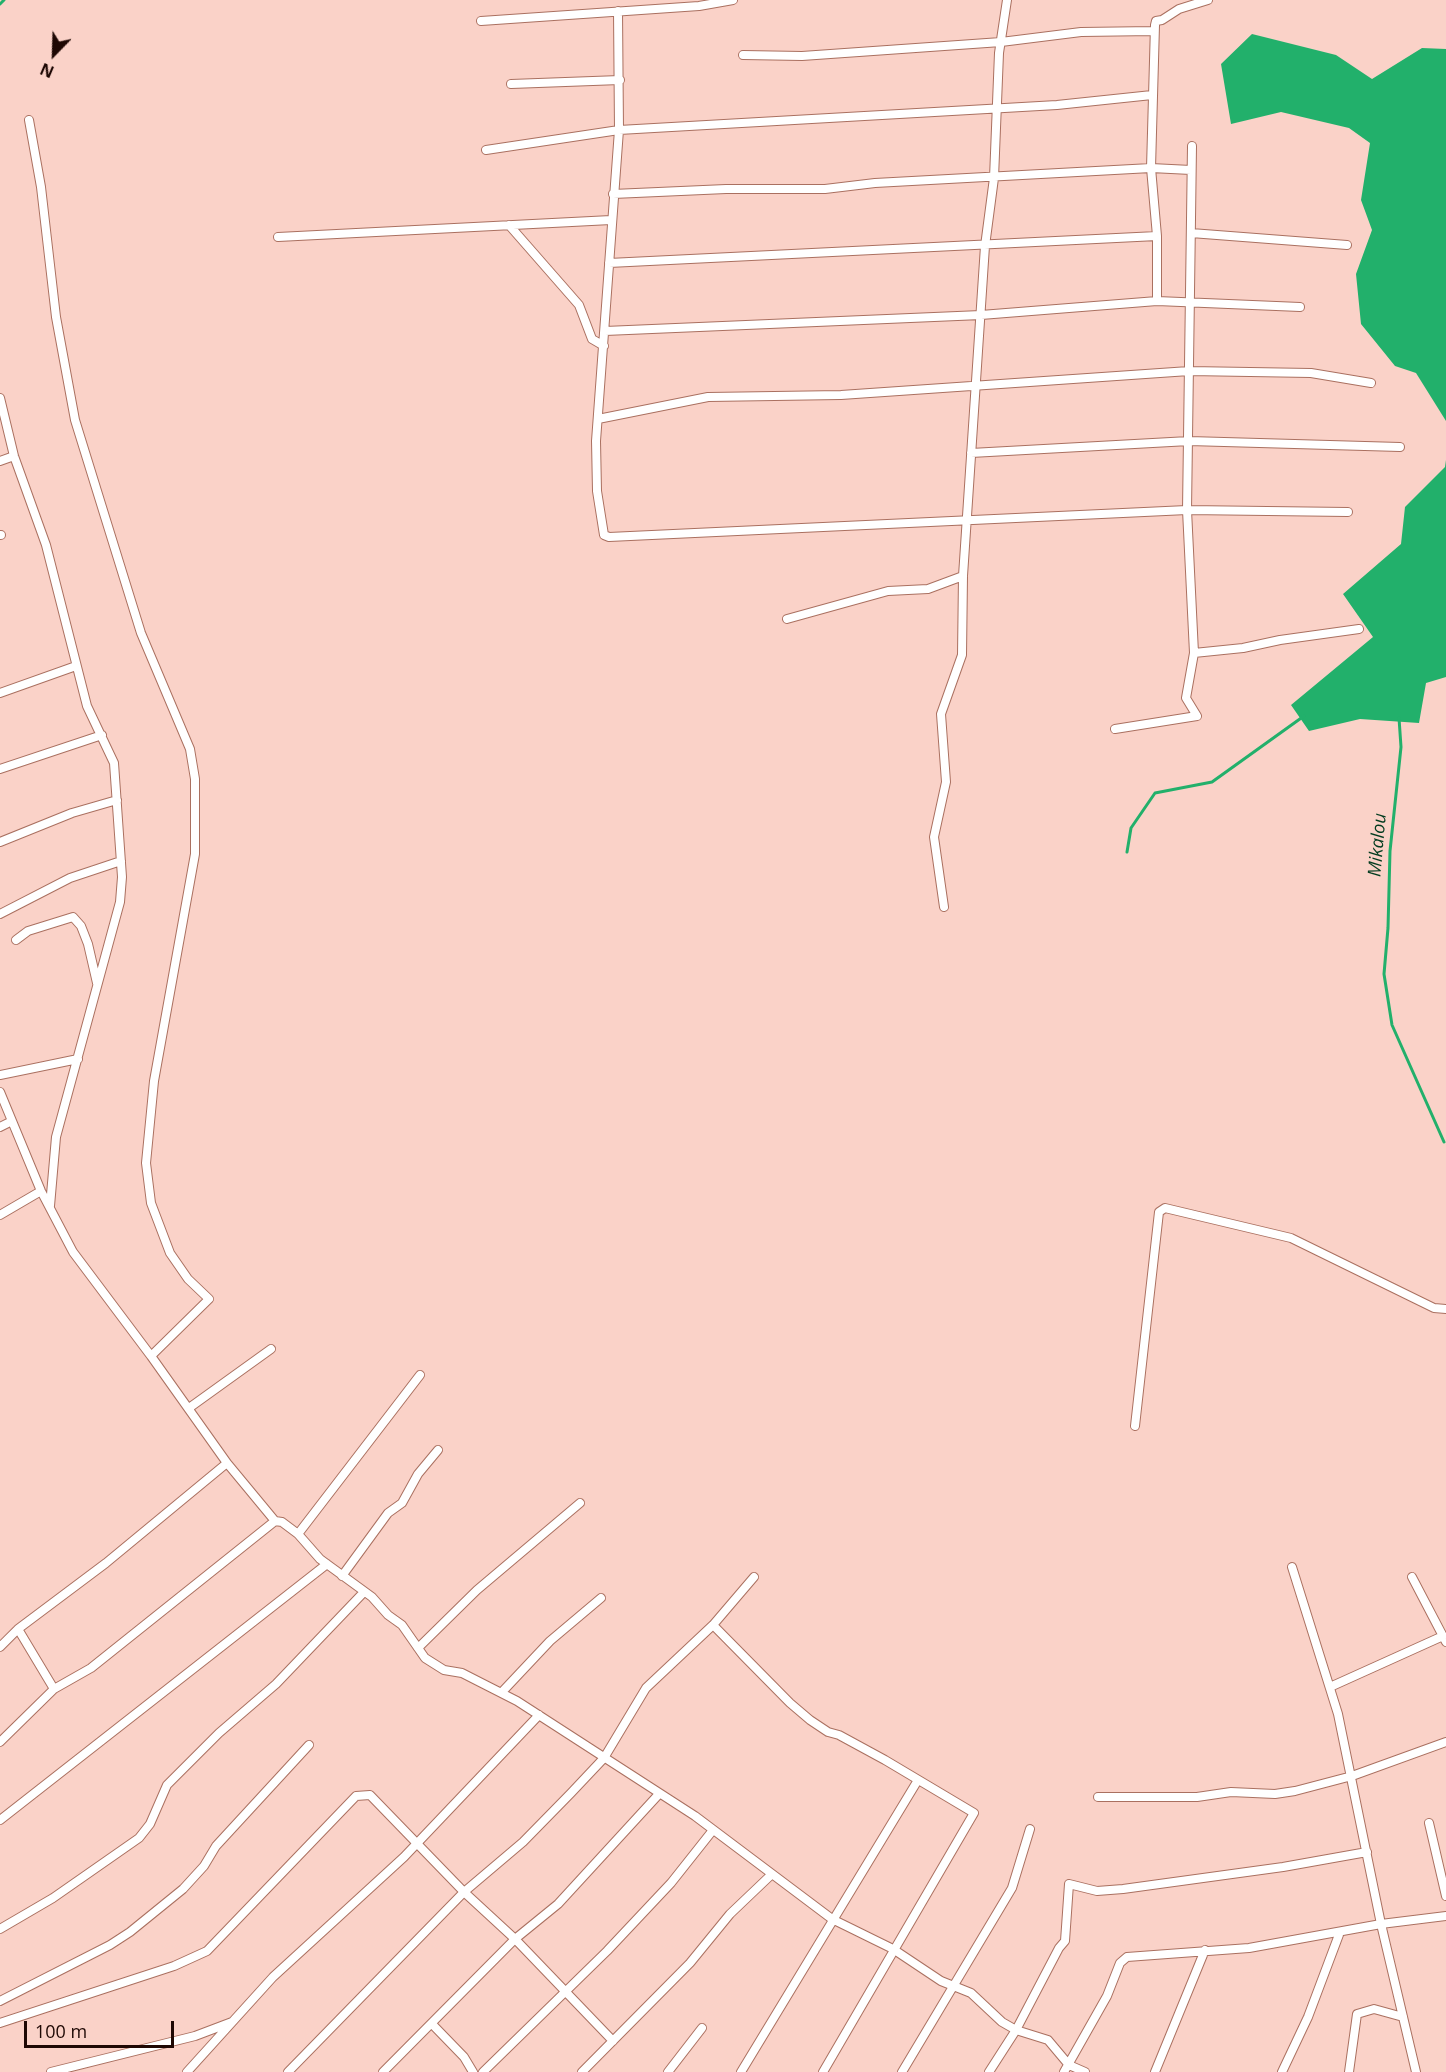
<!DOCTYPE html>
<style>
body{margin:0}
#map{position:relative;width:1446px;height:2072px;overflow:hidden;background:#fad2c8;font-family:"Open Sans",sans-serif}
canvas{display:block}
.north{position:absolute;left:24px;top:24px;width:60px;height:60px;-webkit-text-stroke:4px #fad2c8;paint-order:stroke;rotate:203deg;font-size:16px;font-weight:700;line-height:24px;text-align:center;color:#1e0804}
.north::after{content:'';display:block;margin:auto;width:21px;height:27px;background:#1e0804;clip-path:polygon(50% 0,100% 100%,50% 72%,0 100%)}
.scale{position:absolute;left:24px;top:2021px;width:150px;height:27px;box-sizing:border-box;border:3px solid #1e0804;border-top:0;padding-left:8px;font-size:18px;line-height:21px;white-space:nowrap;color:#1e0804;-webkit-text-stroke:4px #fad2c8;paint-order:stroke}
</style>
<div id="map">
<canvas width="1446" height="2072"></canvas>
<div class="north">N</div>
<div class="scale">100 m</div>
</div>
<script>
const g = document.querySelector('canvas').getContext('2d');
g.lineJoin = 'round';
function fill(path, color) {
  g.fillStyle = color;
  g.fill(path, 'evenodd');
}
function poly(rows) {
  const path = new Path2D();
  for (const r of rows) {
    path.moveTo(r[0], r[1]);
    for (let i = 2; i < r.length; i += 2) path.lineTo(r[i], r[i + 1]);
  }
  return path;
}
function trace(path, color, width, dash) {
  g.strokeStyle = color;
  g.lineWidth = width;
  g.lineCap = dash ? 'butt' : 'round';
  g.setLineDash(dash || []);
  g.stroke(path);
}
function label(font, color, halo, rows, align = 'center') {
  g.font = font + ' "Open Sans",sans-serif';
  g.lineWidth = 6;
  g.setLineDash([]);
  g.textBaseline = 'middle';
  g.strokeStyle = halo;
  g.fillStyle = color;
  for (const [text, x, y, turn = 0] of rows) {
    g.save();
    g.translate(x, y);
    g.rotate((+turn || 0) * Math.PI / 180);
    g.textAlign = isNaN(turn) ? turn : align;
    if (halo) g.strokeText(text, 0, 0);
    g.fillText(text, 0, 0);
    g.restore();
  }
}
fill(poly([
 [1252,34,1336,55,1372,79,1422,48,1446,49,1446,421,1416,373,1395,366,1361,324,1356,274,1372,230,1361,200,1370,143,1349,128,1281,112,1231,124,1221,64],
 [1446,460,1446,677,1426,683,1419,723,1360,719,1309,731,1291,705,1373,637,1343,594,1401,544,1405,507,1445,467]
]), '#22b06b');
trace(poly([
 [0,4,4,0],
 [1399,718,1401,747,1390,851,1388,928,1384,974,1392,1025,1444,1142],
 [1127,852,1131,828,1155,793,1212,782,1304,716]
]), '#22b06b', 3);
const minor = poly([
 [618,11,619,130,596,441,597,491,604,535,609,537,1187,510,1348,512],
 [481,21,699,6,733,0],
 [743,55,802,56,1001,42,1081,32,1154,31],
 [511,84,620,80],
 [29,120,41,187,56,317,75,420,141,633,190,749,195,779,195,854,154,1081,146,1163,151,1203,170,1253,188,1279,209,1299,151,1356],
 [486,150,619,130,1057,105,1152,95],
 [613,194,726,189,825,189,875,183,1151,168,1191,170],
 [509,225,579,305,592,339,604,346],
 [1191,233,1347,245],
 [278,237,611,220],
 [609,263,1157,236],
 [1157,301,1157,236,1151,168,1155,25,1156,21,1162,20,1179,9,1208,0],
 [605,331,981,315,1157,301,1300,307],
 [0,398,14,456,46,545,87,706,114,763,122,877,120,902,56,1137,50,1206],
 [598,419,708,397,841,395,1189,371,1311,373,1371,383],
 [971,453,1189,441,1400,447],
 [0,461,14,456],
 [0,535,1,535],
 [787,619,888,591,928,589,963,576],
 [1194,653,1243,648,1280,640,1359,629],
 [0,693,76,666],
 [1115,729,1197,716,1186,698,1194,653,1187,510,1192,146],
 [0,769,102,735],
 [0,842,72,813,117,800],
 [944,907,934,837,946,782,941,714,962,655,963,576,985,246,994,178,999,53,1007,0],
 [0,914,70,878,121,861],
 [16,940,28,931,73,917,81,926,88,944,97,983],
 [0,1075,78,1059],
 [0,1092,41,1191,73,1252,151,1356,227,1463,275,1521,282,1522,298,1534,320,1559,372,1597,388,1615,402,1625,425,1658,444,1670,462,1673,517,1701,695,1816,832,1919,893,1949,941,1981,971,1993,1002,2022,1016,2030,1048,2040,1069,2065,1085,2072],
 [0,1127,12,1121],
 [0,1215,41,1191],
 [189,1408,271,1349],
 [1135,1426,1159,1212,1165,1208,1291,1238,1434,1308,1446,1309],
 [298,1534,420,1375],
 [1292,1567,1338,1714,1381,1924,1416,2072],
 [342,1576,388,1513,402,1503,418,1474,438,1450],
 [1412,1577,1446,1642],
 [713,1625,790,1703,810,1720,828,1732,839,1735,885,1760,974,1813,823,2072],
 [18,1629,54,1689],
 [0,1647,18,1629,106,1563,227,1463],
 [418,1648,477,1590,580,1503],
 [1330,1687,1443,1636],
 [502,1692,550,1641,601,1598],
 [0,1742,54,1689,91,1668,275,1521],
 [1098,1797,1197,1797,1231,1792,1275,1794,1295,1791,1352,1776,1446,1742],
 [0,1820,327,1564],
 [1429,1823,1446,1896],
 [0,1929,53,1898,139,1838,150,1824,167,1785,219,1733,276,1684,364,1592],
 [0,2001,110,1945,130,1932,183,1889,204,1866,216,1846,309,1745],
 [0,2023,174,1966,207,1951,356,1796,370,1795,464,1892,515,1939,613,2041],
 [432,2024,464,2057,473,2072],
 [51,2072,195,2036,232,2022],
 [187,2072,273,1977,404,1857,539,1715],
 [288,2072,464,1892,523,1842,571,1793,604,1758,646,1688,713,1625,754,1577],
 [383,2072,515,1939,558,1904,659,1794],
 [483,2072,607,1951,671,1883,713,1830],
 [582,2072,690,1963,730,1914,772,1874],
 [668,2072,702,2028],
 [741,2072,918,1780],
 [902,2072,1012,1888,1030,1829],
 [989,2072,1016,2030,1059,1948,1065,1941,1069,1884,1097,1891,1123,1889,1283,1867,1367,1852],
 [1064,2072,1107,1996,1120,1963,1127,1957,1249,1948,1381,1924,1446,1916],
 [1155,2072,1205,1950],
 [1282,2072,1308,2017,1340,1932],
 [1349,2072,1357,2014,1374,2009,1403,2017]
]);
trace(minor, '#aa7060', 10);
trace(minor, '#fff', 8);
label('italic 18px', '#023b1f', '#fad2c8', [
 ["Mikalou",1378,845,-85]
]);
</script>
